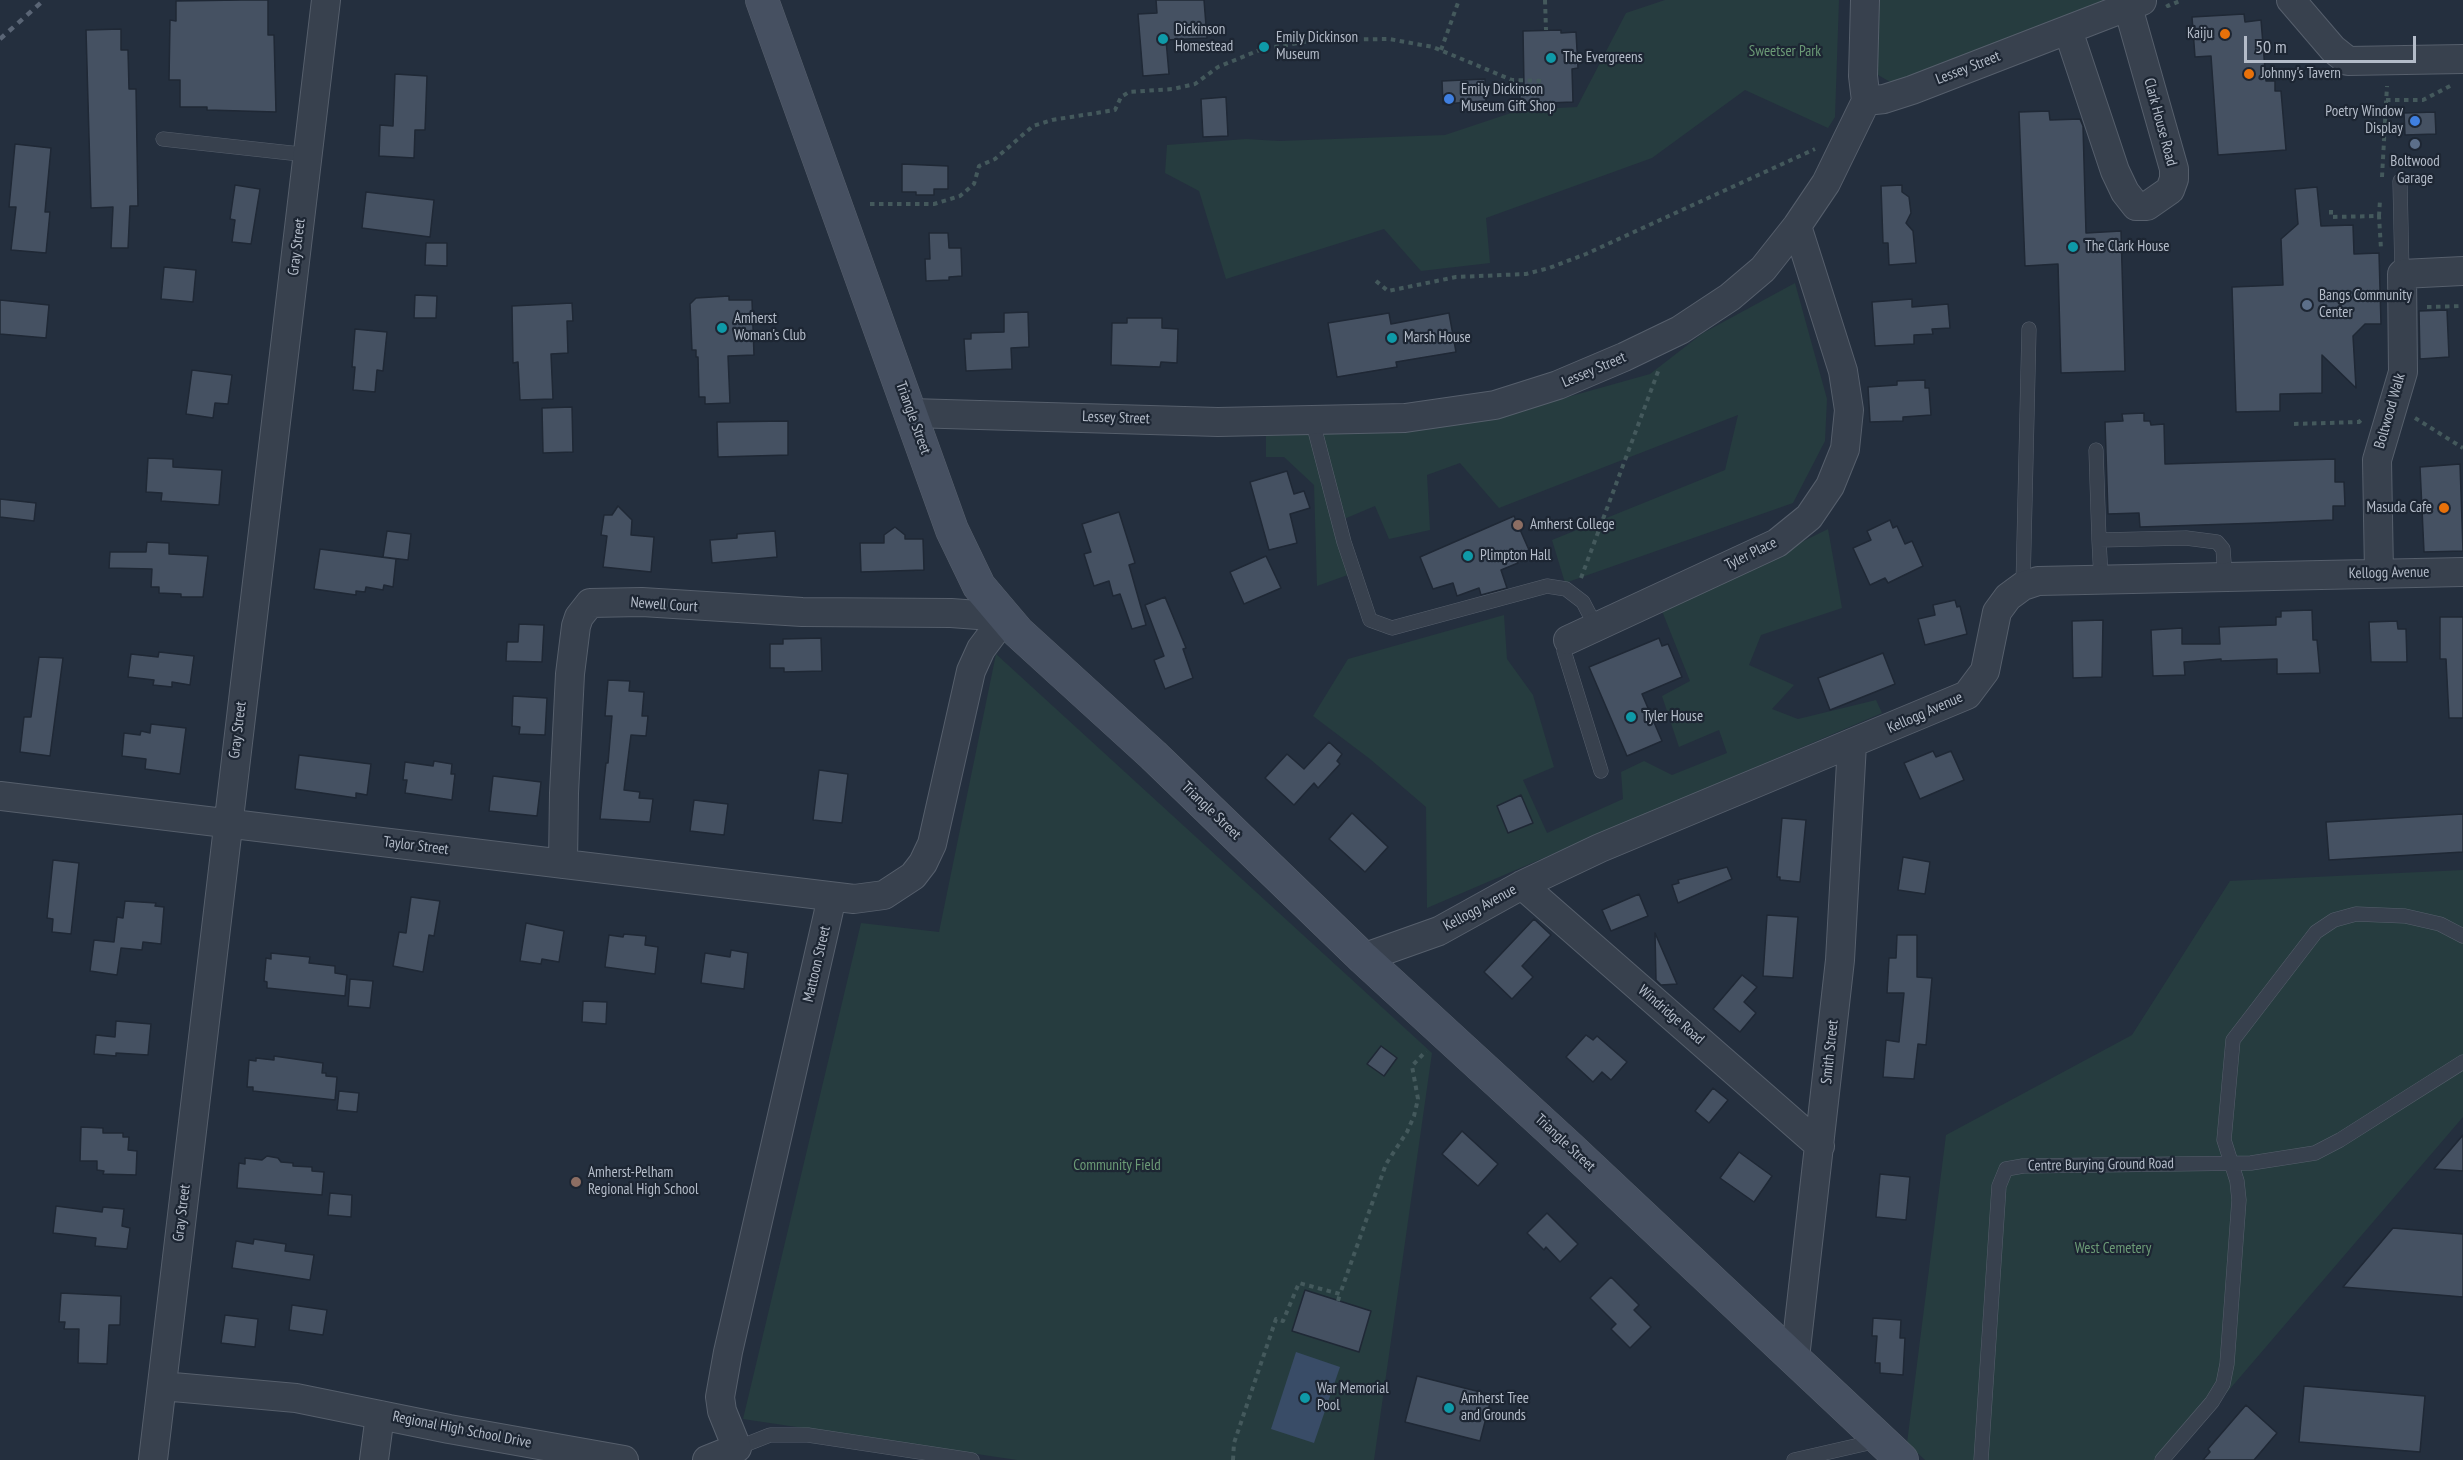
<!DOCTYPE html>
<style>
body{margin:0}
#map{position:relative;width:2463px;height:1460px;overflow:hidden;background:#242f3e;font-family:"PT Sans Narrow",sans-serif}
canvas{display:block}
.scale{position:absolute;left:2244px;top:36px;width:172px;height:27px;box-sizing:border-box;border:3px solid #b4bcc9;border-top:0;padding-left:8px;font-size:18px;line-height:21px;white-space:nowrap;color:#b4bcc9;-webkit-text-stroke:4px #1d2633;paint-order:stroke}
</style>
<div id="map">
<canvas width="2463" height="1460"></canvas>
<div class="scale">50 m</div>
</div>
<script>
const g = document.querySelector('canvas').getContext('2d');
g.lineJoin = 'round';
function fill(path, color) {
  g.fillStyle = color;
  g.fill(path, 'evenodd');
}
function poly(rows) {
  const path = new Path2D();
  for (const r of rows) {
    path.moveTo(r[0], r[1]);
    for (let i = 2; i < r.length; i += 2) path.lineTo(r[i], r[i + 1]);
  }
  return path;
}
function trace(path, color, width, dash) {
  g.strokeStyle = color;
  g.lineWidth = width;
  g.lineCap = dash ? 'butt' : 'round';
  g.setLineDash(dash || []);
  g.stroke(path);
}
function label(font, color, halo, rows, align = 'center') {
  g.font = font + ' "PT Sans Narrow",sans-serif';
  g.lineWidth = 4.5;
  g.setLineDash([]);
  g.textBaseline = 'middle';
  g.strokeStyle = halo;
  g.fillStyle = color;
  for (const [text, x, y, turn = 0] of rows) {
    g.save();
    g.translate(x, y);
    g.rotate((+turn || 0) * Math.PI / 180);
    g.textAlign = isNaN(turn) ? turn : align;
    if (halo) g.strokeText(text, 0, 0);
    g.fillText(text, 0, 0);
    g.restore();
  }
}
fill(poly([
 [1665,0,1839,0,1835,117,1828,128,1745,90,1652,158,1486,218,1490,263,1421,271,1384,229,1226,279,1199,191,1165,173,1167,145,1246,139,1279,141,1445,135,1520,110,1577,107,1626,13],
 [1877,0,2113,0,1892,83,1878,75,1875,68],
 [1795,283,1827,399,1825,441,1793,503,1565,583,1552,540,1725,470,1738,415,1499,508,1460,463,1427,475,1430,530,1389,539,1375,506,1344,519,1356,572,1317,586,1314,485,1284,457,1266,457,1266,431,1557,400,1650,374,1703,333],
 [1828,529,1842,608,1761,635,1749,665,1794,685,1772,709,1798,719,1876,700,1882,713,1427,908,1426,807,1370,759,1313,716,1348,659,1504,615,1507,659,1533,695,1554,767,1523,780,1547,833,1623,799,1621,772,1644,761,1672,775,1727,753,1719,730,1679,747,1662,696,1690,681,1662,611],
 [996,654,1432,1053,1374,1460,1017,1460,743,1419,861,923,939,932],
 [2463,870,2463,1117,2169,1460,1925,1460,1907,1443,1946,1135,2132,1035,2230,881]
]), '#263c3f');
fill(poly([
 [1296,1352,1340,1367,1314,1443,1271,1429]
]), '#394c67');
const building = poly([
 [241,0,268,0,268,35,274,35,276,112,207,110,207,107,180,107,180,80,169,80,170,20,176,21,176,1,241,0],
 [1156,0,1204,0,1207,38,1166,40,1169,74,1143,76,1138,14,1157,13,1156,0],
 [2244,14,2245,22,2261,20,2266,81,2275,81,2275,91,2281,91,2286,150,2218,155,2211,56,2195,57,2192,17,2244,14],
 [121,29,121,50,128,50,129,89,136,89,138,206,130,206,128,248,111,248,113,207,91,208,86,30,121,29],
 [1561,30,1561,33,1576,32,1578,68,1572,69,1573,102,1520,104,1520,86,1524,86,1523,31,1561,30],
 [395,74,427,76,425,130,415,130,414,158,379,156,380,125,393,126,395,74],
 [1485,79,1486,101,1443,104,1442,81,1485,79],
 [1226,97,1228,136,1203,137,1201,99,1226,97],
 [2049,111,2050,120,2080,119,2083,126,2086,233,2121,231,2125,371,2061,373,2058,264,2025,266,2019,112,2049,111],
 [2435,112,2436,134,2405,135,2404,113,2435,112],
 [15,144,51,148,45,212,50,212,46,253,11,250,16,207,9,207,15,144],
 [902,164,948,166,948,189,934,189,934,195,916,195,916,192,902,192,902,164],
 [235,185,260,189,251,244,232,242,235,220,230,219,235,185],
 [1902,185,1902,192,1909,197,1911,213,1906,223,1913,231,1916,263,1889,265,1888,243,1883,243,1881,186,1902,185],
 [2317,187,2321,226,2353,225,2354,254,2379,253,2381,324,2365,324,2353,336,2356,388,2322,355,2322,393,2280,394,2280,411,2236,412,2232,287,2283,285,2281,239,2298,224,2295,189,2317,187],
 [366,192,434,200,430,237,362,228,366,192],
 [929,233,948,233,949,248,961,248,962,276,949,277,949,280,926,281,925,259,930,259,929,233],
 [426,243,447,243,447,266,425,265,426,243],
 [164,267,196,270,193,302,161,299,164,267],
 [415,295,437,296,436,318,414,318,415,295],
 [729,296,729,300,752,300,754,355,728,356,730,403,705,404,705,397,699,397,698,357,696,357,696,350,692,350,690,304,696,298,729,296],
 [1912,299,1912,307,1948,304,1950,328,1932,329,1933,334,1914,335,1914,344,1875,346,1872,302,1912,299],
 [0,300,49,305,46,338,0,334,0,300],
 [572,303,573,321,567,321,568,353,551,354,553,399,520,400,518,362,513,363,512,306,572,303],
 [2447,310,2449,357,2420,359,2419,311,2447,310],
 [1028,312,1029,347,1011,348,1012,369,966,371,964,339,971,339,971,333,1004,332,1004,313,1028,312],
 [1389,313,1391,324,1449,313,1456,352,1396,362,1397,367,1337,377,1328,323,1389,313],
 [1127,318,1162,318,1162,328,1178,329,1177,363,1161,362,1160,367,1111,365,1112,323,1127,323,1127,318],
 [355,329,387,332,383,371,377,370,375,392,353,390,355,367,352,367,355,329],
 [192,370,232,375,228,404,215,403,213,418,186,414,192,370],
 [1925,380,1925,388,1929,388,1931,415,1903,417,1903,421,1870,422,1868,387,1897,385,1897,381,1925,380],
 [572,407,573,452,543,453,542,408,572,407],
 [2144,413,2144,421,2150,421,2151,425,2164,424,2165,464,2335,459,2335,482,2344,482,2345,506,2333,506,2333,520,2261,523,2140,527,2139,513,2108,514,2105,422,2123,421,2122,414,2144,413],
 [788,421,788,455,718,457,717,422,788,421],
 [148,458,173,459,173,467,222,470,219,505,161,501,162,493,146,492,148,458],
 [2460,464,2463,551,2424,552,2420,467,2460,464],
 [1287,471,1294,494,1304,491,1310,508,1290,514,1297,543,1269,550,1250,482,1287,471],
 [0,499,36,503,34,521,0,517,0,499],
 [618,506,632,520,631,535,654,537,651,572,603,567,607,536,601,535,604,515,612,515,618,506],
 [1119,512,1135,563,1129,565,1146,625,1132,629,1120,594,1113,596,1109,581,1094,586,1084,554,1091,552,1082,524,1119,512],
 [1514,516,1529,550,1515,556,1518,563,1501,570,1507,588,1481,595,1479,588,1457,596,1453,583,1433,589,1420,557,1514,516],
 [1890,520,1893,528,1897,526,1905,544,1912,541,1923,566,1888,583,1885,578,1870,585,1853,548,1871,540,1867,531,1890,520],
 [895,527,905,535,905,539,923,539,924,570,861,572,860,543,884,543,884,535,895,527],
 [387,531,411,534,408,560,383,557,387,531],
 [775,531,777,557,712,563,710,540,737,538,737,534,775,531],
 [147,542,169,543,169,554,208,556,203,597,181,597,181,594,159,593,159,587,151,587,152,569,109,568,110,552,146,552,147,542],
 [320,549,396,559,393,587,384,585,383,590,366,587,365,592,356,591,356,595,314,589,320,549],
 [1266,556,1281,588,1244,604,1230,572,1266,556],
 [1165,597,1186,648,1183,649,1193,678,1165,689,1154,660,1164,656,1145,605,1165,597],
 [1955,600,1957,607,1960,606,1967,634,1925,645,1918,619,1935,615,1933,605,1955,600],
 [2312,610,2313,640,2317,640,2320,673,2277,674,2277,659,2221,661,2221,659,2184,662,2185,675,2153,676,2151,630,2182,628,2182,644,2220,644,2219,627,2276,625,2276,617,2281,617,2281,611,2312,610],
 [2440,617,2463,617,2463,718,2449,718,2446,659,2440,659,2440,617],
 [2103,620,2102,677,2073,678,2072,621,2103,620],
 [2397,621,2398,629,2406,629,2407,662,2371,662,2369,622,2397,621],
 [519,624,544,625,542,662,506,661,507,642,518,642,519,624],
 [821,638,822,671,784,672,784,668,770,668,770,644,783,644,783,639,821,638],
 [1659,638,1662,646,1668,644,1682,677,1642,694,1662,741,1627,756,1589,667,1659,638],
 [159,652,194,656,190,685,172,682,172,687,153,685,154,680,128,677,131,654,158,657,159,652],
 [1883,653,1895,684,1830,710,1818,678,1883,653],
 [39,657,63,658,50,756,20,752,24,717,31,717,39,657],
 [608,680,630,681,629,691,644,692,642,716,648,716,646,736,631,735,624,790,640,792,639,798,653,799,650,822,600,819,606,763,608,763,612,716,605,716,608,680],
 [513,696,547,698,545,735,519,734,520,727,512,726,513,696],
 [151,724,186,728,180,774,145,769,146,759,122,756,124,733,140,735,141,731,150,733,151,724],
 [1329,742,1342,754,1337,761,1340,764,1318,788,1314,783,1294,805,1265,778,1287,754,1304,769,1329,742],
 [1933,751,1936,757,1951,751,1964,780,1920,799,1904,763,1933,751],
 [299,755,371,764,367,795,356,793,356,798,295,789,299,755],
 [434,761,452,764,451,774,455,774,452,800,405,793,407,780,403,780,405,762,433,766,434,761],
 [819,770,848,774,842,823,813,820,819,770],
 [493,776,541,782,537,816,489,811,493,776],
 [1521,795,1533,823,1508,833,1497,806,1521,795],
 [694,800,728,804,724,835,690,831,694,800],
 [1352,813,1388,847,1365,872,1329,839,1352,813],
 [2463,814,2463,852,2329,860,2326,822,2463,814],
 [1782,818,1806,820,1800,882,1780,880,1780,877,1777,877,1782,818],
 [1903,857,1930,862,1925,894,1898,890,1903,857],
 [53,860,79,863,71,934,52,932,53,919,47,918,53,860],
 [1727,867,1732,879,1678,903,1672,885,1679,883,1678,880,1727,867],
 [1639,894,1648,916,1611,931,1602,910,1639,894],
 [411,897,440,901,434,936,429,935,423,972,393,966,399,932,406,933,411,897],
 [125,901,156,903,155,906,164,907,161,944,143,942,142,950,121,948,117,975,90,971,94,940,114,942,117,917,123,918,125,901],
 [1767,915,1798,917,1793,978,1763,976,1767,915],
 [1534,919,1551,935,1522,966,1533,977,1512,999,1484,972,1534,919],
 [526,923,564,931,559,962,542,959,541,964,520,961,526,923],
 [1655,933,1677,984,1661,985,1656,980,1655,933],
 [624,934,646,936,645,945,658,947,655,974,605,967,609,935,623,937,624,934],
 [1897,935,1917,935,1917,977,1932,978,1926,1045,1918,1044,1914,1079,1883,1077,1886,1040,1899,1042,1904,993,1887,993,1889,958,1896,958,1897,935],
 [731,950,748,953,744,989,701,983,705,953,730,957,731,950],
 [271,953,310,957,309,963,335,966,335,973,347,975,345,996,267,988,267,982,264,981,266,958,271,959,271,953],
 [1742,975,1757,987,1744,1002,1756,1013,1740,1032,1713,1009,1742,975],
 [350,979,373,981,370,1008,348,1006,350,979],
 [583,1001,607,1002,606,1024,582,1022,583,1001],
 [116,1021,151,1024,148,1055,116,1053,116,1056,94,1054,96,1035,115,1037,116,1021],
 [1586,1035,1593,1040,1597,1036,1627,1062,1611,1080,1602,1072,1593,1082,1566,1057,1586,1035],
 [1381,1046,1397,1058,1384,1076,1367,1064,1381,1046],
 [274,1056,323,1063,322,1073,326,1073,326,1076,337,1077,335,1100,253,1091,253,1087,247,1087,249,1060,256,1061,256,1058,274,1060,274,1056],
 [1713,1088,1728,1100,1709,1123,1695,1111,1713,1088],
 [339,1091,359,1093,357,1112,337,1110,339,1091],
 [81,1127,103,1128,103,1133,123,1133,123,1137,129,1137,128,1150,137,1151,136,1175,103,1174,104,1171,97,1170,97,1161,80,1161,81,1127],
 [1462,1131,1498,1164,1478,1186,1442,1154,1462,1131],
 [2463,1135,2463,1171,2434,1169,2463,1135],
 [1739,1152,1772,1176,1754,1202,1720,1178,1739,1152],
 [267,1156,278,1158,281,1162,293,1163,293,1166,312,1167,312,1171,324,1172,322,1195,237,1188,239,1163,245,1164,245,1158,262,1160,267,1156],
 [1880,1174,1910,1177,1906,1220,1876,1217,1880,1174],
 [330,1193,352,1195,351,1217,328,1215,330,1193],
 [56,1206,102,1212,103,1207,124,1209,122,1226,130,1228,127,1249,95,1246,96,1238,53,1233,56,1206],
 [1547,1213,1578,1244,1560,1262,1546,1247,1544,1250,1527,1233,1547,1213],
 [2393,1228,2463,1234,2463,1297,2343,1287,2393,1228],
 [254,1239,286,1244,285,1251,314,1255,310,1280,232,1268,236,1241,253,1244,254,1239],
 [1611,1277,1639,1305,1634,1310,1651,1327,1630,1348,1611,1329,1616,1324,1590,1298,1611,1277],
 [1305,1290,1371,1311,1359,1352,1292,1331,1305,1290],
 [61,1293,121,1296,120,1325,109,1325,107,1364,78,1363,79,1329,64,1329,65,1322,59,1322,61,1293],
 [292,1305,327,1310,323,1335,289,1330,292,1305],
 [225,1315,258,1319,255,1347,221,1343,225,1315],
 [1873,1318,1901,1320,1900,1338,1905,1338,1903,1375,1880,1373,1880,1363,1875,1363,1877,1336,1872,1336,1873,1318],
 [1417,1376,1492,1395,1480,1441,1405,1422,1417,1376],
 [2304,1386,2425,1396,2420,1452,2299,1442,2304,1386],
 [2246,1405,2277,1433,2254,1460,2203,1460,2210,1452,2208,1449,2246,1405]
]);
fill(building, '#455162');
trace(building, '#1f2835', 1.5);
const lane = poly([
 [163,139,309,155],
 [2400,181,2402,274],
 [1312,419,1344,542,1370,620,1392,628,1547,586,1566,589,1583,602,1596,627],
 [2096,450,2099,540],
 [2101,579,2099,540,2186,538,2217,542,2223,549,2225,576],
 [2023,586,2029,329],
 [1568,640,1564,645,1564,651,1601,771],
 [737,1448,770,1435,808,1435,972,1460],
 [1794,1460,1877,1441],
 [1981,1460,1999,1186,2006,1169,2023,1166,2251,1163,2315,1153,2340,1140,2463,1062],
 [2162,1460,2212,1402,2223,1384,2227,1364,2239,1200,2237,1181,2224,1140,2233,1040,2316,932,2334,920,2356,914,2405,916,2440,924,2463,936]
]);
const street = poly([
 [1865,0,1863,76,1866,101],
 [2291,0,2333,49,2348,61,2463,59],
 [2068,30,2115,171,2125,192,2136,206,2147,206,2170,190,2174,179,2174,169,2128,7],
 [911,413,1218,422,1405,418,1495,405,1558,385,1624,357,1680,330,1730,297,1763,269,1797,226,1826,183,1866,101,1884,99,1912,90,2142,1],
 [2379,573,2377,460,2403,372,2402,274,2463,271],
 [1568,640,1777,543,1809,517,1830,486,1845,449,1849,410,1843,371,1797,226],
 [0,796,854,899,884,895,913,876,923,863,932,844,971,671,981,649,1005,617],
 [563,864,564,793,570,674,576,626,579,617,590,603,642,602,802,612,951,613,1005,617],
 [1522,885,1820,1146],
 [1363,958,1439,931,1522,885,1600,848,1967,695,1985,671,1997,612,2008,597,2023,586,2038,581,2463,572],
 [1795,1358,1840,960,1852,744],
 [162,1386,296,1398,449,1429,624,1460],
 [153,1460,326,0],
 [374,1460,380,1415],
 [707,1460,737,1448,722,1411,720,1397,728,1352,832,897]
]);
const secondary = poly([
 [762,0,952,530,979,586,1018,632,1153,755,1363,958,1570,1148,1902,1460]
]);
trace(lane, '#565f6c', 15);
trace(street, '#565f6c', 30);
trace(secondary, '#565f6c', 34);
trace(poly([
 [1545,0,1546,30],
 [2167,4,2168,6,2182,0],
 [1441,50,1459,0],
 [2386,100,2423,100,2452,85],
 [2382,177,2387,86],
 [870,204,934,204,960,196,974,184,979,166,995,159,1033,126,1052,120,1115,110,1121,97,1129,92,1173,89,1195,84,1218,67,1262,49,1317,40,1389,39,1433,47,1512,80,1545,81],
 [2331,210,2331,217,2379,216,2381,249],
 [2379,216,2380,200],
 [1376,281,1388,291,1456,277,1526,274,1549,268,1586,254,1815,149],
 [2427,307,2463,306],
 [2415,418,2463,448],
 [2294,424,2359,422,2361,420],
 [1581,578,1659,369],
 [1338,1301,1340,1294],
 [1233,1460,1234,1443,1276,1319,1283,1321,1299,1283,1340,1294,1386,1164,1407,1132,1414,1116,1418,1099,1412,1066,1426,1051]
]), '#44595c', 4, [4.5, 4.5]);
trace(lane, '#38414e', 14);
trace(street, '#38414e', 28);
trace(secondary, '#465061', 33);
trace(poly([
 [0,39,44,0]
]), '#5a6575', 4.5, [6, 6]);
for (const [x, y, r, color] of [
 [2225,34,6,"#e8710a"],
 [1163,39,6,"#0f9aa8"],
 [1264,47,6,"#0f9aa8"],
 [1551,58,6,"#0f9aa8"],
 [2249,74,6,"#e8710a"],
 [1449,99,6,"#3f7fe0"],
 [2415,121,6,"#3f7fe0"],
 [2415,144,6,"#5c6f8a"],
 [2073,247,6,"#0f9aa8"],
 [2307,305,6,"#5c6f8a"],
 [722,328,6,"#0f9aa8"],
 [1392,338,6,"#0f9aa8"],
 [2444,508,6,"#e8710a"],
 [1518,525,6,"#8d6e63"],
 [1468,556,6,"#0f9aa8"],
 [1631,717,6,"#0f9aa8"],
 [576,1182,6,"#8d6e63"],
 [1305,1398,6,"#0f9aa8"],
 [1449,1408,6,"#0f9aa8"]
]) {
  const dot = new Path2D();
  dot.arc(x, y, r, 0, 2 * Math.PI);
  g.fillStyle = color;
  g.fill(dot);
  trace(dot, '#1d2633', 2);
}
label('15px', '#b4bcc9', '#1d2633', [
 ["Dickinson",1175,30],
 ["Homestead",1175,47],
 ["Kaiju",2213,34,"right"],
 ["Emily Dickinson",1276,38],
 ["Museum",1276,55],
 ["The Evergreens",1563,58],
 ["Johnny's Tavern",2261,74],
 ["Emily Dickinson",1461,90],
 ["Museum Gift Shop",1461,107],
 ["Poetry Window",2403,112,"right"],
 ["Display",2403,129,"right"],
 ["Boltwood",2415,162,"center"],
 ["Garage",2415,179,"center"],
 ["The Clark House",2085,247],
 ["Bangs Community",2319,296],
 ["Center",2319,313],
 ["Amherst",734,319],
 ["Woman's Club",734,336],
 ["Marsh House",1404,338],
 ["Masuda Cafe",2432,508,"right"],
 ["Amherst College",1530,525],
 ["Plimpton Hall",1480,556],
 ["Tyler House",1643,717],
 ["Amherst-Pelham",588,1173],
 ["Regional High School",588,1190],
 ["War Memorial",1317,1389],
 ["Pool",1317,1406],
 ["Amherst Tree",1461,1399],
 ["and Grounds",1461,1416]
], 'left');
label('15px', '#6b9a76', '#1d2633', [
 ["Sweetser Park",1785,52],
 ["Community Field",1117,1166],
 ["West Cemetery",2113,1249]
]);
label('15px', '#b4bcc9', '#1d2633', [
 ["Lessey Street",1968,68,-21],
 ["Clark House Road",2160,122,75],
 ["Gray Street",297,247,-83],
 ["Lessey Street",1594,370,-23],
 ["Boltwood Walk",2390,411,-74],
 ["Triangle Street",913,418,70],
 ["Lessey Street",1116,418,2],
 ["Tyler Place",1751,554,-26],
 ["Kellogg Avenue",2389,573,-1],
 ["Newell Court",664,605,4],
 ["Kellogg Avenue",1925,713,-24],
 ["Gray Street",238,730,-83],
 ["Triangle Street",1211,811,44],
 ["Taylor Street",416,846,7],
 ["Kellogg Avenue",1480,908,-29],
 ["Mattoon Street",817,964,-77],
 ["Windridge Road",1671,1015,41],
 ["Smith Street",1830,1052,-84],
 ["Triangle Street",1565,1143,43],
 ["Centre Burying Ground Road",2101,1165,-1],
 ["Gray Street",182,1213,-83],
 ["Regional High School Drive",462,1430,11]
]);
</script>
